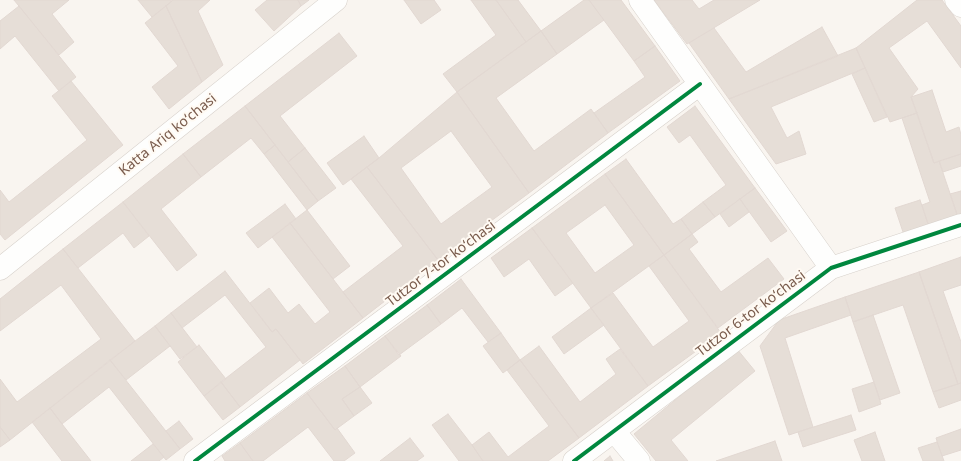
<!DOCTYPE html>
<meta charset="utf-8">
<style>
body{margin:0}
canvas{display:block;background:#f9f5f0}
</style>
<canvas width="961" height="461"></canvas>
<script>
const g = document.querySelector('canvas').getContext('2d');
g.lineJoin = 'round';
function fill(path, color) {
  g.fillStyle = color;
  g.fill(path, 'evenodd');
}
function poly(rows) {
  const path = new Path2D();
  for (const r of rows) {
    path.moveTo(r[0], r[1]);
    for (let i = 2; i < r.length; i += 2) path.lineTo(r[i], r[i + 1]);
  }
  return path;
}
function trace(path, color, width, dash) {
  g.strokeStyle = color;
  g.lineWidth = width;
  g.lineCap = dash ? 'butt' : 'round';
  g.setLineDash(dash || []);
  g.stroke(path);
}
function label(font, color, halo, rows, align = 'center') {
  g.font = font + ' "Noto Sans",sans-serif';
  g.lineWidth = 4;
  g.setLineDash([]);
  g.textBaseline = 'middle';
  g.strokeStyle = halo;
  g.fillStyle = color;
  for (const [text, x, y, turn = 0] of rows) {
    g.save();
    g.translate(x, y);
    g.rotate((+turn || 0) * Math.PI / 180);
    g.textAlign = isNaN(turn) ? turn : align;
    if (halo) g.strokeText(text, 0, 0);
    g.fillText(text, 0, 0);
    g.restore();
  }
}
const building = poly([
 [14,0,69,0,52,14,74,42,59,55,14,0],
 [138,0,170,0,172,1,152,17,138,0],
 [173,0,210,0,198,11,223,65,202,82,166,6,173,0],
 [267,0,298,0,301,6,274,31,255,10,267,0],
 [298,0,309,0,301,6,298,0],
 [404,0,434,0,441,10,421,24,404,0],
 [471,0,496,0,526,42,457,92,443,74,496,35,471,0],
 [496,0,518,0,541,31,526,42,496,0],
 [584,0,589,0,604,20,557,54,541,31,584,0],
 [589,0,621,0,655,46,634,61,589,0],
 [654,0,692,0,699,9,714,0,760,0,687,44,654,0],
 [917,0,942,0,961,26,961,68,927,21,889,48,918,89,911,97,917,113,890,122,856,48,917,0],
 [19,6,76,77,59,91,15,36,0,49,0,21,19,6],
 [166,6,202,82,169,109,152,87,178,66,145,23,166,6],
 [822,27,838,56,729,99,689,43,714,28,746,72,822,27],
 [541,31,557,54,496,98,534,151,591,109,608,133,529,193,457,92,541,31],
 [339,33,357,56,280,116,305,148,288,162,245,106,339,33],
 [655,46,680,81,608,133,594,113,645,77,634,61,655,46],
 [856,48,865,68,771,107,787,138,799,131,806,154,776,164,729,99,856,48],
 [865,68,887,117,874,122,852,74,865,68],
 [71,81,123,145,5,240,0,234,0,190,9,202,87,140,52,96,71,81],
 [932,90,946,132,959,127,961,135,961,154,934,163,911,97,932,90],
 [457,92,529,193,438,260,367,167,379,158,457,92],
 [451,131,492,187,441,224,401,168,451,131],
 [245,106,275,145,264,154,251,138,201,177,183,154,245,106],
 [695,106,755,188,715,217,703,202,726,185,690,135,679,143,667,127,695,106],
 [917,113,934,163,939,161,958,217,929,227,922,205,930,202,902,118,917,113],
 [364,136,379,158,343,185,327,163,364,136],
 [275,145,318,201,307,210,264,154,275,145],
 [305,148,336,188,318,201,288,162,305,148],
 [183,154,201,177,161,209,197,255,177,271,123,202,183,154],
 [961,154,961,166,943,172,939,161,961,154],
 [626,159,673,224,681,219,692,234,664,255,605,174,626,159],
 [367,167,438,260,363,318,343,292,403,246,351,179,367,167],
 [605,174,664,255,591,308,532,228,605,174],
 [605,205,634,245,595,273,566,233,605,205],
 [755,188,787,231,771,242,740,199,755,188],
 [961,191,961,216,958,217,950,194,961,191],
 [740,199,749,212,729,227,720,214,740,199],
 [920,200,929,227,904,235,895,208,920,200],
 [123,202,149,236,134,248,123,233,78,268,63,249,123,202],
 [703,202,715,217,692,234,681,219,703,202],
 [285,204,296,219,258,248,246,233,285,204],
 [307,210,350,266,333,279,290,223,307,210],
 [290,223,363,318,303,364,276,329,272,332,250,303,269,288,288,313,299,304,315,324,330,312,272,237,290,223],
 [532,228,573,283,555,296,529,259,504,277,491,258,532,228],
 [692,234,698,242,689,249,721,292,768,258,784,279,718,328,664,255,692,234],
 [63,249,135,341,10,440,0,427,0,379,17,402,101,339,61,285,0,331,0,299,63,249],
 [664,255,721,333,648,386,591,308,613,293,653,347,689,321,649,266,664,255],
 [961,257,961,285,943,291,961,342,961,383,958,384,919,272,961,257],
 [225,271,272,332,276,329,300,360,240,407,221,382,266,347,225,295,182,328,171,313,225,271],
 [919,272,958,384,933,392,903,305,853,322,845,297,919,272],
 [461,279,501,333,488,342,462,308,441,324,427,305,461,279],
 [845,297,851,315,785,338,813,427,789,435,760,346,779,320,845,297],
 [427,305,441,324,399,355,385,336,427,305],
 [591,308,604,325,564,354,552,337,591,308],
 [171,313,197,347,180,359,155,326,171,313],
 [873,315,900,393,880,400,853,322,873,315],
 [155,326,170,346,126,380,110,360,155,326],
 [501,333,520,360,503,373,483,346,501,333],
 [385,336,401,356,360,387,345,366,385,336],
 [199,345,226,379,204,396,178,362,199,345],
 [539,346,580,402,616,374,606,359,620,349,648,386,579,438,520,360,539,346],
 [737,349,755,371,671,440,688,461,656,461,634,434,737,349],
 [110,360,180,449,166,460,109,387,62,424,50,408,110,360],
 [520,360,579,438,548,461,483,461,472,445,489,432,508,457,549,426,507,370,520,360],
 [345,366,360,387,342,399,354,416,335,430,307,393,345,366],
 [221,382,240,407,223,420,204,396,221,382],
 [874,382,881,404,859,412,852,389,874,382],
 [961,383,961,400,939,408,933,392,961,383],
 [360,387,372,403,354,416,342,399,360,387],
 [307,393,335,430,337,428,355,453,344,461,334,461,308,427,263,461,253,461,240,443,307,393],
 [50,408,62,424,91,461,62,461,32,422,50,408],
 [448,414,472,445,483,461,459,461,432,425,448,414],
 [851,415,856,430,803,447,798,432,851,415],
 [179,421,193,439,180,449,166,431,179,421],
 [0,427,10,440,0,447,0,427],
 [961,429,961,450,942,456,936,438,961,429],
 [875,432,885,461,862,461,854,440,875,432],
 [410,438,424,456,417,461,380,461,410,438],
 [775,441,782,461,716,461,775,441],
 [937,442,944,461,923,461,918,448,937,442],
 [240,443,253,461,225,461,222,456,240,443],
 [153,444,164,457,159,461,131,461,153,444],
 [610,456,613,461,604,461,610,456]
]);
fill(building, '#e6ded7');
trace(building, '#e2d8d2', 1);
const minor = poly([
 [640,0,831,268],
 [956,0,961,6],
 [0,269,336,0],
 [614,431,639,461],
 [195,461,700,84],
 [574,461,831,268,961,225]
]);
trace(minor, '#d7d1cb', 23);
trace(minor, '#fefefd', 22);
trace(poly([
 [195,461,700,84],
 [574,461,831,268,961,225]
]), '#00873e', 4);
label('14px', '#7a5c4d', '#fffaf3', [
 ["Katta Ariq koʻchasi",168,135,-39],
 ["Tutzor 7-tor koʻchasi",441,264,-37],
 ["Tutzor 6-tor koʻchasi",751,314,-37]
]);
</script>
